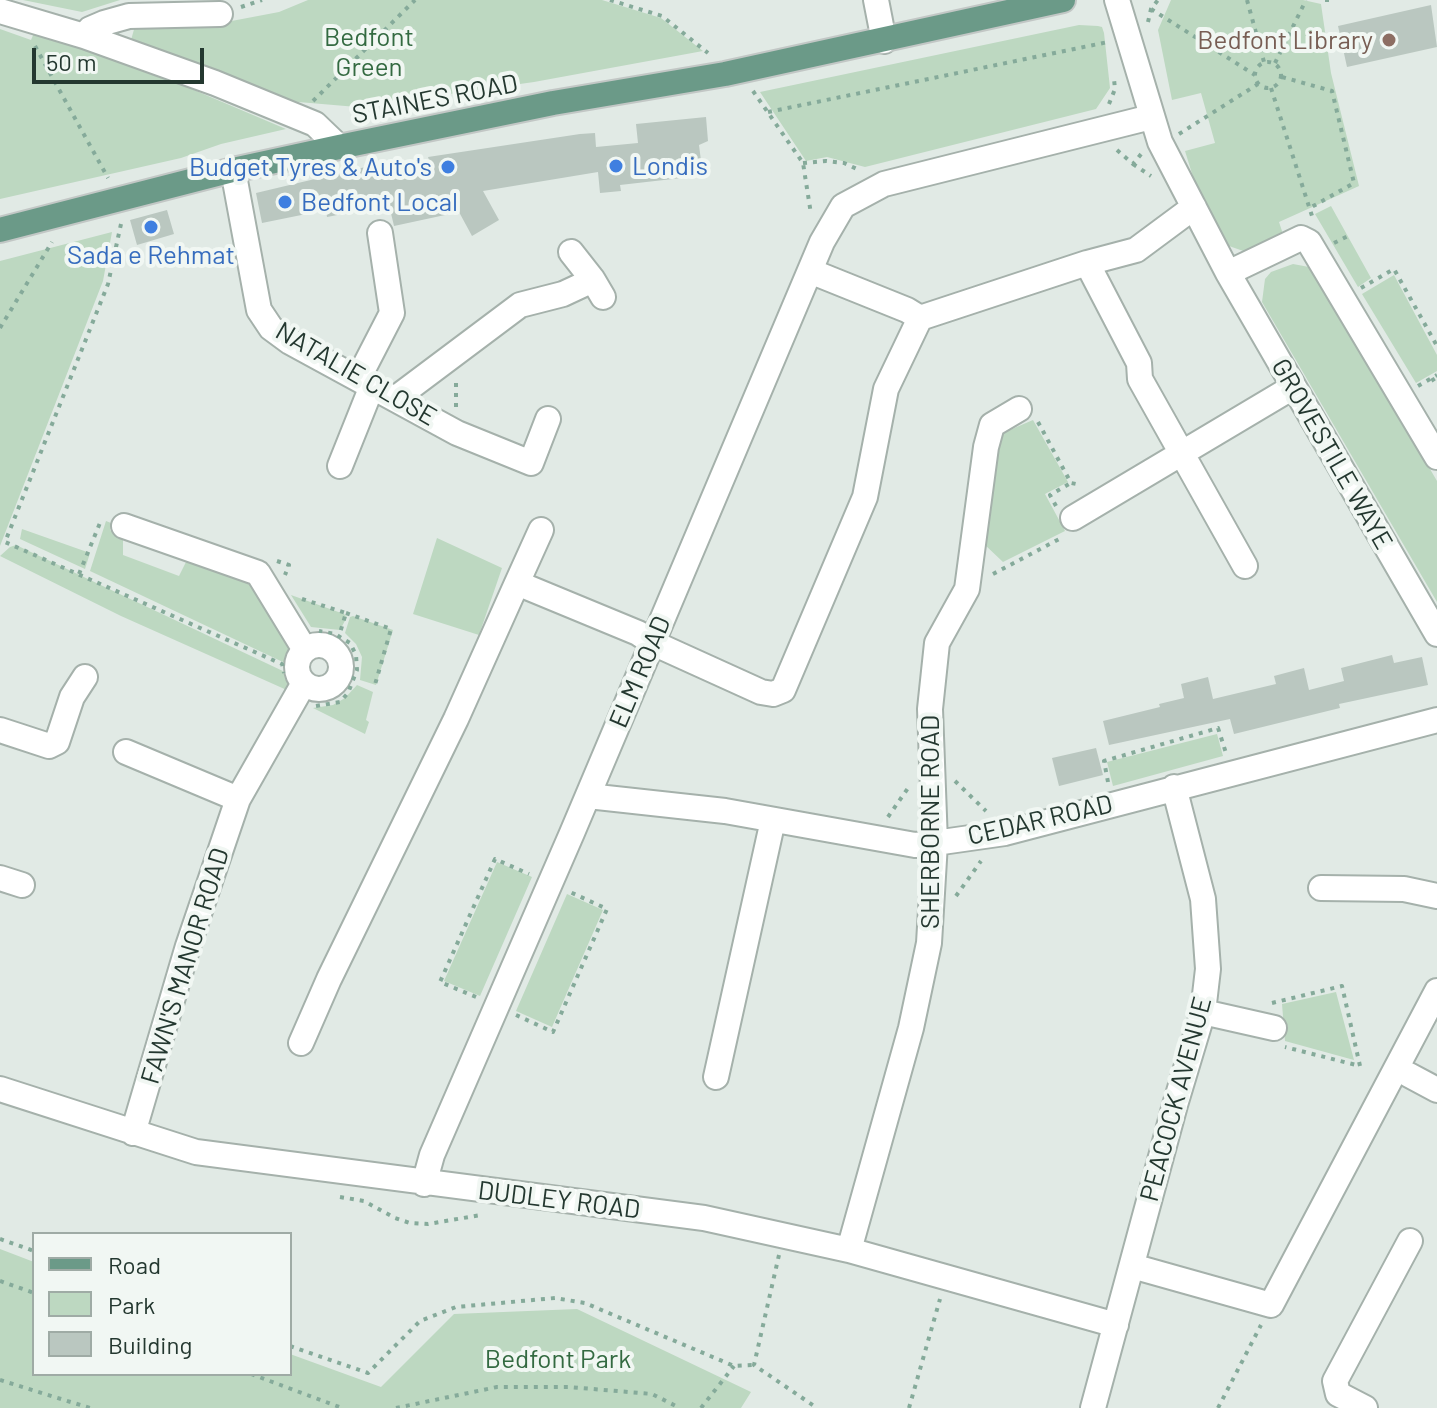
<!DOCTYPE html>
<style>
body{margin:0}
#map{position:relative;width:1437px;height:1408px;overflow:hidden;background:#e1eae5;font-family:Barlow,sans-serif}
canvas{display:block}
.legend{position:absolute;left:32px;top:1232px;width:260px;height:144px;box-sizing:border-box;background:#f1f7f3;border:2px solid #9faba5;margin:0;padding:10px 14px;list-style:none;font-size:24px;color:#243830}
.legend li{display:flex;align-items:center;gap:16px;height:40px}
.legend b{width:40px;border:2px solid #9faba5}
.scale{position:absolute;left:32px;top:48px;width:172px;height:36px;box-sizing:border-box;border:4px solid #243830;border-top:0;padding-left:10px;font-size:24px;line-height:28px;white-space:nowrap;color:#243830;-webkit-text-stroke:6px #f1f7f3;paint-order:stroke}
</style>
<div id="map">
<canvas width="1437" height="1408"></canvas>
<ul class="legend">
<li><b style="height:10px;background:#6b9a88"></b>Road</li>
<li><b style="height:22px;background:#bdd8c1"></b>Park</li>
<li><b style="height:22px;background:#bac7c0"></b>Building</li>
</ul>
<div class="scale">50 m</div>
</div>
<script>
const g = document.querySelector('canvas').getContext('2d');
g.lineJoin = 'round';
function fill(path, color) {
  g.fillStyle = color;
  g.fill(path, 'evenodd');
}
function poly(rows) {
  const path = new Path2D();
  for (const r of rows) {
    if (r.length === 3) {
      path.moveTo(r[0] + r[2], r[1]);
      path.arc(r[0], r[1], r[2], 0, 2 * Math.PI);
      continue;
    }
    path.moveTo(r[0], r[1]);
    for (let i = 2; i < r.length; i += 2) path.lineTo(r[i], r[i + 1]);
  }
  return path;
}
function trace(path, color, width, dash) {
  g.strokeStyle = color;
  g.lineWidth = width;
  g.lineCap = dash ? 'butt' : 'round';
  g.setLineDash(dash || []);
  g.stroke(path);
}
function label(font, color, halo, rows, align = 'center') {
  g.font = font + ' Barlow,sans-serif';
  g.lineWidth = 8;
  g.setLineDash([]);
  g.textBaseline = 'middle';
  g.strokeStyle = halo;
  g.fillStyle = color;
  for (const [text, x, y, turn = 0] of rows) {
    g.save();
    g.translate(x, y);
    g.rotate((+turn || 0) * Math.PI / 180);
    g.textAlign = isNaN(turn) ? turn : align;
    if (halo) g.strokeText(text, 0, 0);
    g.fillText(text, 0, 0);
    g.restore();
  }
}
fill(poly([
 [23,0,120,0,82,12],
 [308,0,602,0,661,18,703,51,534,82,357,107,275,100,131,40,135,26,221,23,279,12],
 [1171,0,1303,0,1321,4,1331,73,1359,186,1279,222,1284,237,1249,253,1229,246,1194,180,1185,151,1215,143,1201,93,1172,100,1158,30],
 [1079,25,1098,26,1102,27,1104,33,1110,88,1096,109,865,167,827,157,806,161,760,92],
 [0,29,31,40,34,33,97,54,187,87,286,129,221,144,181,158,0,199],
 [1331,206,1371,278,1358,287,1315,214],
 [112,232,103,281,0,546,0,261],
 [1293,264,1309,267,1314,271,1437,481,1437,602,1262,302,1265,279,1271,272],
 [1394,275,1437,355,1437,371,1416,383,1362,294],
 [1033,420,1068,482,1045,494,1065,531,1003,562,984,544,996,442,1005,432],
 [106,521,111,523,110,530,123,538,123,555,179,576,190,554,245,576,299,636,285,663,90,571],
 [22,529,90,553,85,569,20,539],
 [437,538,502,568,479,635,413,614],
 [16,545,285,672,289,691,121,616,0,556,10,547],
 [291,595,344,614,347,617,340,630,311,627],
 [353,616,393,630,376,685,360,680,362,657,356,644,345,633,350,617],
 [357,685,373,692,366,720,369,722,365,734,313,708,333,705,345,698],
 [1217,734,1223,756,1113,786,1107,762],
 [497,862,532,877,480,996,444,981],
 [567,894,603,910,552,1027,516,1011],
 [1336,992,1354,1060,1285,1041,1282,1004],
 [0,1249,34,1262,34,1374,290,1374,290,1354,381,1387,454,1314,577,1309,751,1392,741,1408,0,1408]
]), '#bdd8c1');
fill(poly([
 [1431,5,1437,47,1347,67,1338,26],
 [706,117,708,141,699,145,701,161,690,177,620,185,621,191,600,193,598,172,483,191,499,220,472,236,459,212,394,226,389,205,327,217,326,210,262,223,256,193,378,164,379,171,429,160,428,157,580,134,595,133,596,147,638,143,636,124],
 [167,210,174,234,137,245,130,220],
 [1392,655,1394,663,1422,657,1428,685,1339,704,1340,708,1234,734,1230,719,1109,745,1103,721,1160,707,1159,704,1184,698,1181,684,1208,677,1213,699,1276,684,1274,676,1304,668,1309,690,1344,681,1341,668],
 [1096,748,1103,775,1059,786,1052,758]
]), '#bac7c0');
const minor = poly([
 [876,0,884,41],
 [1117,0,1160,142,1228,273,1437,634],
 [0,11,84,36,215,83,315,124,339,147],
 [84,36,90,29,104,23,129,16,220,14],
 [233,170,259,310,271,328,290,342,457,433,531,463,548,419],
 [571,252,593,280],
 [1087,263,1139,363,1140,379,1245,566],
 [810,271,907,310,920,318],
 [1228,273,1301,238,1309,242,1437,457],
 [358,379,392,313,380,233],
 [396,398,520,305,563,294,593,280,603,297],
 [340,466,372,386],
 [1073,518,1293,387],
 [124,526,258,573,305,650],
 [517,583,541,530],
 [319,667,22],
 [0,730,49,746,57,742,72,697,85,677],
 [126,752,238,799],
 [588,796,725,811,915,845,935,843,1005,833,1437,720],
 [0,878,22,885],
 [1321,888,1404,889,1437,896],
 [1203,1012,1274,1028],
 [301,1043,329,979,456,719,517,583,638,633,653,643,761,692,773,694,783,690,865,497,886,389,920,318,1087,263,1136,250,1194,207],
 [1409,1075,1437,1090],
 [716,1077,773,820],
 [0,1089,196,1152,704,1218,849,1250,1116,1325],
 [133,1133,188,946,238,799,304,683],
 [424,1184,432,1155,572,833,822,242,843,206,884,184,1151,117],
 [849,1250,911,1028,929,943,935,843,930,709,937,643,967,589,986,447,992,425,1019,409],
 [1132,1266,1271,1305,1437,991],
 [1093,1408,1175,1105,1203,1012,1208,969,1203,899,1174,787],
 [1365,1408,1338,1394,1335,1381,1410,1241]
]);
const major = poly([
 [0,230,233,170,339,147,553,103,725,74,1063,0]
]);
trace(minor, '#a5b1ab', 28);
trace(major, '#c2c7c5', 28);
trace(poly([
 [610,0,662,16,708,53],
 [1247,0,1264,62],
 [1325,0,1335,0],
 [241,7,262,0],
 [1151,9,1255,75],
 [1148,22,1151,9,1158,0],
 [35,46,108,178],
 [1268,75,13],
 [1275,63,1306,0],
 [1282,77,1332,91,1354,183,1308,209],
 [1271,88,1313,219],
 [753,91,803,163,811,214],
 [313,101,415,0],
 [1109,104,1115,89,1114,79],
 [768,112,1108,42],
 [1179,134,1258,84],
 [1117,150,1133,164,1142,153],
 [803,163,826,161,844,163,859,170],
 [1133,164,1151,176],
 [121,224,108,284,5,542,282,664,284,673],
 [1334,243,1348,236],
 [1361,288,1394,269,1437,346],
 [0,328,52,242],
 [1432,378,1437,386],
 [1418,386,1437,375],
 [456,407,456,380],
 [1038,422,1071,483,1081,485],
 [1056,506,1050,495,1071,483],
 [277,561,289,565,285,575],
 [79,574,100,523],
 [993,574,1063,537],
 [302,599,346,613,339,636],
 [346,613,391,629,374,688],
 [316,706,340,702,348,693,357,670,356,655,350,643,335,634,319,631],
 [955,781,986,811],
 [1108,782,1104,761,1218,728,1226,753],
 [888,817,908,788],
 [956,896,981,861],
 [476,997,440,982,495,859,529,874],
 [1272,1003,1342,986,1360,1066,1285,1047],
 [516,1015,553,1032,607,909,570,892],
 [340,1197,364,1201,395,1218,410,1223,428,1224,481,1215],
 [0,1239,34,1251],
 [779,1255,754,1365,817,1408],
 [0,1281,34,1293],
 [290,1346,368,1373,420,1321,456,1307,555,1298,585,1303,734,1366,754,1365],
 [251,1374,342,1408],
 [0,1380,90,1408],
 [396,1408,497,1387,569,1387,652,1394,680,1408],
 [701,1408,734,1366],
 [909,1408,940,1299],
 [1218,1408,1261,1325]
]), '#85aa9a', 4, [4, 6]);
trace(minor, '#fff', 24);
trace(major, '#6b9a88', 24);
for (const [x, y, r, color] of [
 [1389,40,8,"#8d6e63"],
 [616,166,8,"#3f7fe0"],
 [448,167,8,"#3f7fe0"],
 [285,202,8,"#3f7fe0"],
 [151,227,8,"#3f7fe0"]
]) {
  const dot = new Path2D();
  dot.arc(x, y, r, 0, 2 * Math.PI);
  g.fillStyle = color;
  g.fill(dot);
  trace(dot, '#f1f7f3', 3);
}
label('26px', '#336a41', '#f1f7f3', [
 ["Bedfont",369,37],
 ["Green",369,67],
 ["Bedfont Park",558,1359]
]);
label('26px', '#785e54', '#f1f7f3', [
 ["Bedfont Library",1373,40]
], 'right');
label('26px', '#243830', '#f1f7f3', [
 ["STAINES ROAD",435,99,-11],
 ["NATALIE CLOSE",356,374,30],
 ["GROVESTILE WAYE",1332,454,60],
 ["ELM ROAD",640,672,-67],
 ["CEDAR ROAD",1040,820,-13],
 ["SHERBORNE ROAD",930,822,-90],
 ["FAWN'S MANOR ROAD",185,966,-73],
 ["PEACOCK AVENUE",1176,1099,-75],
 ["DUDLEY ROAD",559,1200,7]
]);
label('26px', '#366cbe', '#f1f7f3', [
 ["Londis",632,166],
 ["Budget Tyres & Auto's",432,167,"right"],
 ["Bedfont Local",301,202],
 ["Sada e Rehmat",151,255,"center"]
], 'left');
</script>
